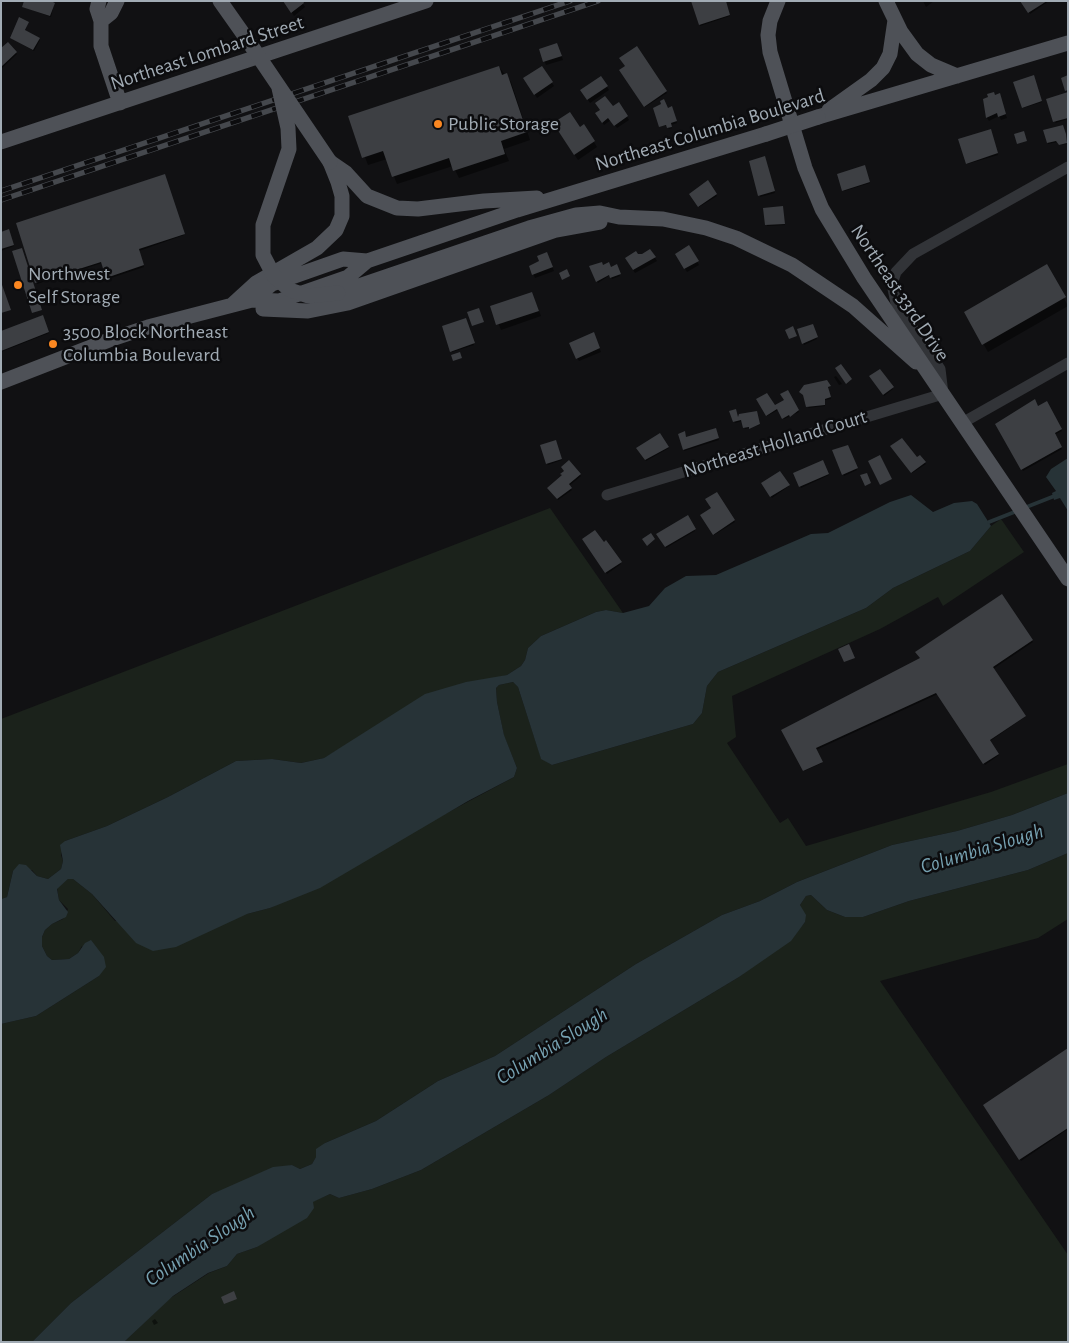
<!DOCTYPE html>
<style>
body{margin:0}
#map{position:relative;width:1069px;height:1343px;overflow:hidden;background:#111113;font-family:"Alegreya Sans",sans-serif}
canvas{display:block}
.frame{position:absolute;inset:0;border:2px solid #a1abb4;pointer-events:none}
</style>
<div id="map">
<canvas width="1069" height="1343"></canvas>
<div class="frame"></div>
</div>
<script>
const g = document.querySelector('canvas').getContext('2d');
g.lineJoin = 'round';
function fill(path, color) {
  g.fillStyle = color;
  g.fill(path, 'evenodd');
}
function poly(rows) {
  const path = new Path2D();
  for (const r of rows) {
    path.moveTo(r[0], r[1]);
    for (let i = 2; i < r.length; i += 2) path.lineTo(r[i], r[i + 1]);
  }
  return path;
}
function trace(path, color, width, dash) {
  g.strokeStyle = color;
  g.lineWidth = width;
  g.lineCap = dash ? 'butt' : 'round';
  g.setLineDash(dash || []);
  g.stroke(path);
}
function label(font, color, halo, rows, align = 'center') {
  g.font = font + ' "Alegreya Sans",sans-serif';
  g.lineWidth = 5;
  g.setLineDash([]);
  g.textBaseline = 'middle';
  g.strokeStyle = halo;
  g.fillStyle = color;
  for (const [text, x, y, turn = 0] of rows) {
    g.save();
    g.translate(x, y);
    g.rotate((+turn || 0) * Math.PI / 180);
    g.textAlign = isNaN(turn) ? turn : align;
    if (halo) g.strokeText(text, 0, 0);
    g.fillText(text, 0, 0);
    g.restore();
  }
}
fill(poly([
 [550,508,623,613,606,610,596,612,541,636,528,648,525,660,521,666,507,675,496,678,362,736,324,758,301,763,272,759,236,761,168,797,107,826,65,841,61,855,63,861,61,869,48,879,37,876,32,870,13,871,7,897,1,899,1,719],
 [1001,519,1024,552,943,606,938,597,880,629,732,696,736,737,727,743,780,823,788,818,806,846,991,792,1068,764,1068,793,1012,815,957,831,892,845,797,882,760,901,722,915,636,964,495,1056,438,1081,376,1121,325,1143,312,1164,300,1169,292,1165,212,1194,71,1303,32,1342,1,1342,1,1024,36,1016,99,976,82,946,78,953,69,959,52,960,47,956,42,946,42,937,45,930,52,924,63,919,68,909,59,900,57,888,68,879,73,879,92,894,115,921,247,914,270,908,514,777,517,768,504,736,497,702,496,688,499,685,513,682,518,687,541,758,552,765,693,724,702,713,707,686,718,672,866,608,893,588,970,551,991,526],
 [1068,853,1068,919,1038,938,880,981,1068,1255,1068,1342,124,1342,169,1299,209,1273,227,1266,237,1254,257,1247,312,1202,330,1194,339,1198,372,1189,421,1170,549,1095,606,1057,739,977,799,929,805,922,800,905,806,896,811,895,827,910,845,917,863,917,909,901,1028,870]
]), '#1b221b');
fill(poly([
 [1068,458,1068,511,1060,498,1054,500,1052,493,1056,491,1046,477,1051,469],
 [911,495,933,512,954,503,972,501,977,504,991,526,970,551,893,588,866,608,718,672,707,686,702,713,693,724,552,765,541,759,518,687,513,682,499,685,496,688,497,702,504,735,517,768,514,777,468,801,320,888,270,908,247,914,176,947,153,951,136,943,92,894,73,879,68,879,57,889,59,900,68,912,66,917,52,924,45,930,42,937,42,946,47,956,52,960,69,959,78,953,85,943,91,940,104,957,106,967,99,976,36,1016,1,1024,1,899,7,897,13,871,19,864,26,865,37,876,48,879,61,869,63,861,60,845,65,841,107,826,168,797,236,761,272,759,301,763,324,758,425,694,466,682,507,675,521,666,525,660,528,648,541,636,596,612,606,610,623,613,649,606,665,588,686,576,716,575,811,534,828,533,890,502],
 [1068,793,1068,853,1028,870,909,901,863,917,845,917,827,910,811,895,806,896,800,905,806,915,805,922,791,941,739,977,606,1057,549,1095,421,1170,372,1189,339,1198,330,1194,313,1202,314,1208,307,1218,257,1247,237,1254,227,1266,208,1273,173,1296,124,1342,32,1342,71,1303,212,1194,273,1167,292,1165,300,1169,312,1164,316,1157,316,1149,325,1143,376,1121,438,1081,495,1056,636,964,722,915,760,901,797,882,892,845,957,831,1012,815]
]), '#273337');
fill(poly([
 [285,1,301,1,305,7,294,16],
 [725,1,730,16,700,26,700,25],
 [923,1,934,1,926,7],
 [1022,1,1049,1,1030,14],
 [54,4,51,17,24,7],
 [28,23,25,32,40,40,34,51,11,38],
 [7,44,17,54,1,69,1,50],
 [559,48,563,60,546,65,540,50],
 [636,48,667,93,645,107,621,71,627,67],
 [499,67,511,82,530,140,504,149,509,161,459,178,453,166,397,184,387,159,368,165,350,117],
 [541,67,554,86,537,98,525,78],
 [1068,77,1068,119,1055,123,1068,94],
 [601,78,609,90,590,103,582,91],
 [1034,78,1042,102,1023,108,1023,107],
 [989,95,999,95,1007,118,1001,120,999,116,989,121,987,118],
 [619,104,629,120,617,128,611,120,604,125,597,114],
 [667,109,672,109,677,123,671,125,672,128,669,129,667,126,660,126],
 [584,126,597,147,578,160,557,129,579,129],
 [1062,127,1066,136,1067,144,1060,145,1058,142,1048,144,1045,131],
 [991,131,998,155,967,164,967,163],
 [765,159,775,193,760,197,760,195],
 [865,168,870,183,844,191,843,190],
 [165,177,184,235,139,251,144,267,108,279,102,263,37,284,17,224],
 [708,182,717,196,699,207,691,194],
 [783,208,785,225,767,226,767,224],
 [9,232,14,246,1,251,1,233],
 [689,247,699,265,687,272,677,255],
 [650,250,657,261,635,273,626,259,642,256],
 [548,257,554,271,535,278,530,266],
 [603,266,611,268,616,266,620,276,612,279,610,275,598,283,591,267],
 [1047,266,1068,306,988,352,965,312],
 [532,293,541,316,501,330,492,307],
 [42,316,49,333,1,352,1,332],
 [465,320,474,345,452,352,452,351],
 [812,325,817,339,804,345,798,330],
 [595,337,601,352,579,361,577,358],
 [880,370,893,389,884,396,871,377],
 [836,376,842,384,839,385,834,377],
 [826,382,830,387,828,388,831,399,825,400,825,406,808,408],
 [787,392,799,412,784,419,778,410,767,416,758,400,775,407,785,401],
 [1046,403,1062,431,1054,435,1062,449,1023,471,997,424],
 [731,411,738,420,757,414,760,425,745,429,742,421,735,423],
 [716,430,719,440,684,451,686,438],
 [659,434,669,448,646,461,638,449],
 [555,442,562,460,548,465,547,464],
 [892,446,916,459,920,456,926,464,912,473],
 [848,447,857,470,844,476,833,450],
 [569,462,581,476,569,486,572,490,558,500,548,488,563,476],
 [823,462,829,475,801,488,795,474],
 [780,473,789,486,772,498,763,484],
 [716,494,735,522,714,535,702,516,713,508],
 [687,517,695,531,666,548,658,534],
 [584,540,606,542,621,564,607,574],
 [1001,596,1033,642,993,669,1025,717,990,741,999,755,985,765,938,694,816,750,822,763,804,771,783,731,922,659],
 [1068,1050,1068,1129,1021,1161,984,1106],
 [155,1319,158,1323,154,1325,152,1321]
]), '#0007');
trace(poly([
 [1024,508,1057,495],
 [989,522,1017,511]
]), '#273337', 4);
fill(poly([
 [24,1,51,1,55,3,50,16,22,7],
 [283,1,303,1,304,3,291,13],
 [691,1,726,1,730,15,699,25],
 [1020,1,1047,1,1028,13],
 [19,17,29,22,25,30,40,38,33,50,10,38],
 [8,42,17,52,1,67,1,48],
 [557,43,562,56,543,62,539,49],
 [637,46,667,91,644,107,619,70,625,66,619,58],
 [499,66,502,75,507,73,527,132,501,141,505,154,453,171,449,158,392,177,383,151,362,158,348,116],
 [542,66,553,82,534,95,523,78],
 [1034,75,1042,101,1022,108,1013,82],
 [1068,75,1068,90,1065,91,1061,78],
 [601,76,608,86,587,100,580,90],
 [994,92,995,95,1000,93,1006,114,998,117,997,113,986,118,983,99,988,97,987,94],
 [1068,92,1068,118,1053,122,1046,99],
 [605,96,613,106,619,102,628,116,614,126,608,118,602,123,595,113,600,110,595,103],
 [664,99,668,108,672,106,677,121,671,123,672,127,667,128,666,125,659,127,653,108,661,104,660,101],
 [570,112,580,127,584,124,595,141,574,155,553,123],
 [1063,125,1066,134,1067,143,1059,145,1056,141,1047,143,1043,130],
 [991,129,998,153,966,164,958,139],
 [1024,131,1027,141,1017,144,1014,134],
 [765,156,775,191,758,196,749,161],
 [865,165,870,182,842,191,837,174],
 [165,174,185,234,139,249,144,265,106,278,101,262,35,283,16,223],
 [708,180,717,194,698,207,689,194],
 [783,206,785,224,765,225,763,208],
 [9,229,14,245,1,249,1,232],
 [689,245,699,261,684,269,675,254],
 [22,248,42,310,32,313,12,251],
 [650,249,656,257,633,270,625,258,636,251,638,254,642,254],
 [547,252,553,267,532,275,529,266,539,261,537,256],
 [602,262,603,265,609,262,611,267,617,264,621,274,610,278,609,275,596,282,589,266],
 [1047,264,1066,297,982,345,964,312],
 [567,269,570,276,562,280,559,273],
 [1,282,11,310,1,313],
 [532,292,539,311,496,325,490,306],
 [479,308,484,322,472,326,467,312],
 [43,315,49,332,1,351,1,331],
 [466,318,475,343,450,352,442,326],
 [813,324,818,337,802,344,797,329],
 [793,326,797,336,789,339,785,330],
 [594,332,600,348,576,359,569,343],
 [460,352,462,358,453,361,451,355],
 [841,364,852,379,846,384,835,368],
 [880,369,894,387,883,395,869,376],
 [827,380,831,386,828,387,831,397,825,399,825,405,806,407,803,395,799,392,804,385],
 [788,390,799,410,790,417,789,415,782,419,777,409,766,416,756,399,767,393,775,405,784,400,780,394],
 [1035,399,1038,406,1047,401,1062,429,1055,433,1062,447,1021,470,995,424],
 [736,409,738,417,739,414,757,411,760,424,749,429,749,427,743,428,741,420,733,422,729,411],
 [716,428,719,438,683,450,678,434,685,431,686,437],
 [660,433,669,447,645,460,636,448],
 [902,438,917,457,920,455,926,462,911,473,890,446],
 [556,440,562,459,546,464,540,445],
 [848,445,858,468,842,475,832,450],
 [880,455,892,479,880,485,868,461],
 [569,460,581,474,569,484,572,488,557,499,547,488,562,475,560,474,564,471,561,467],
 [823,460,829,474,799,487,793,473],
 [780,471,790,485,770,497,761,483],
 [867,473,871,483,865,486,860,475],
 [717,492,735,520,713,535,700,515,711,508,705,499],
 [688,515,696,529,665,547,656,534],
 [595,530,604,542,606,540,622,562,605,573,582,539],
 [651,533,655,539,647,546,642,539],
 [1002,594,1033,640,993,667,1026,716,990,740,999,754,983,764,936,693,816,748,823,762,803,771,781,730,920,658,915,652],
 [849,644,855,658,844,662,838,649],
 [1068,1048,1068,1128,1019,1160,983,1105],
 [234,1291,237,1299,224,1304,221,1297]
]), '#3d3f43');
trace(poly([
 [962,423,1068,363],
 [607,495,943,394,940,369,896,303,892,284,896,272,913,254,1068,167]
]), '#323438', 11);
trace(poly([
 [99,1,97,9,101,21,101,46,120,103],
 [220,1,244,35],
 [778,1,770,21,768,35,770,52,805,168,822,209,864,278,1068,579],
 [886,1,901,32,917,54,931,65,957,76],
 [101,21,111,13,117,1],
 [829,110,871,80,883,68,890,54,895,20],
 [818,117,1068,43],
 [1,142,426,1],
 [330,162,346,173,367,196,397,208,418,209,484,201,537,198],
 [338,293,529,228,576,215,600,213,619,217,663,219,706,228,736,238,792,265,853,306,916,362],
 [252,300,272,284,343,259,367,261],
 [233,304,256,283,317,248,336,230,342,216,342,196,338,182,330,162],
 [263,309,308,311,348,303,556,230,600,222],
 [1,382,109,340,148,327,252,300,279,301,348,277,367,261,517,210,766,134]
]), '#4e5157', 15);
const rail = poly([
 [1,191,570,1],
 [1,200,598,1]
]);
trace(rail, '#45484d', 5.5);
trace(rail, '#0c0c0e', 4, [11]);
trace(poly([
 [244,35,330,162],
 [279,88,288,128,289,149,263,225,263,255,274,276,290,290,308,296,338,293],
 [766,134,818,117]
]), '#4e5157', 15);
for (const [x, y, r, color] of [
 [438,124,5,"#fa8721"],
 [18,285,5,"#fa8721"],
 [53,344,5,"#fa8721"]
]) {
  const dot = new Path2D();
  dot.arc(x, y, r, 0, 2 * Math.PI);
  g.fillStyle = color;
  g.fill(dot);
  trace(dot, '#0c0c0e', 2);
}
label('20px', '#a1abb4', '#0c0c0e', [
 ["Northeast Lombard Street",207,53,-18],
 ["Northeast Columbia Boulevard",710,130,-17],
 ["Northeast 33rd Drive",900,293,56],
 ["Northeast Holland Court",775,444,-17]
]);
label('20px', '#a1abb4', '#0c0c0e', [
 ["Public Storage",448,124],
 ["Northwest",28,274],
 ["Self Storage",28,297],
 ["3500 Block Northeast",63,332],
 ["Columbia Boulevard",63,355]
], 'left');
label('italic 21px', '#76a1b1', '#0c0c0e', [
 ["Columbia Slough",982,849,-17],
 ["Columbia Slough",552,1046,-32],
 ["Columbia Slough",200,1246,-34]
]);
</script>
